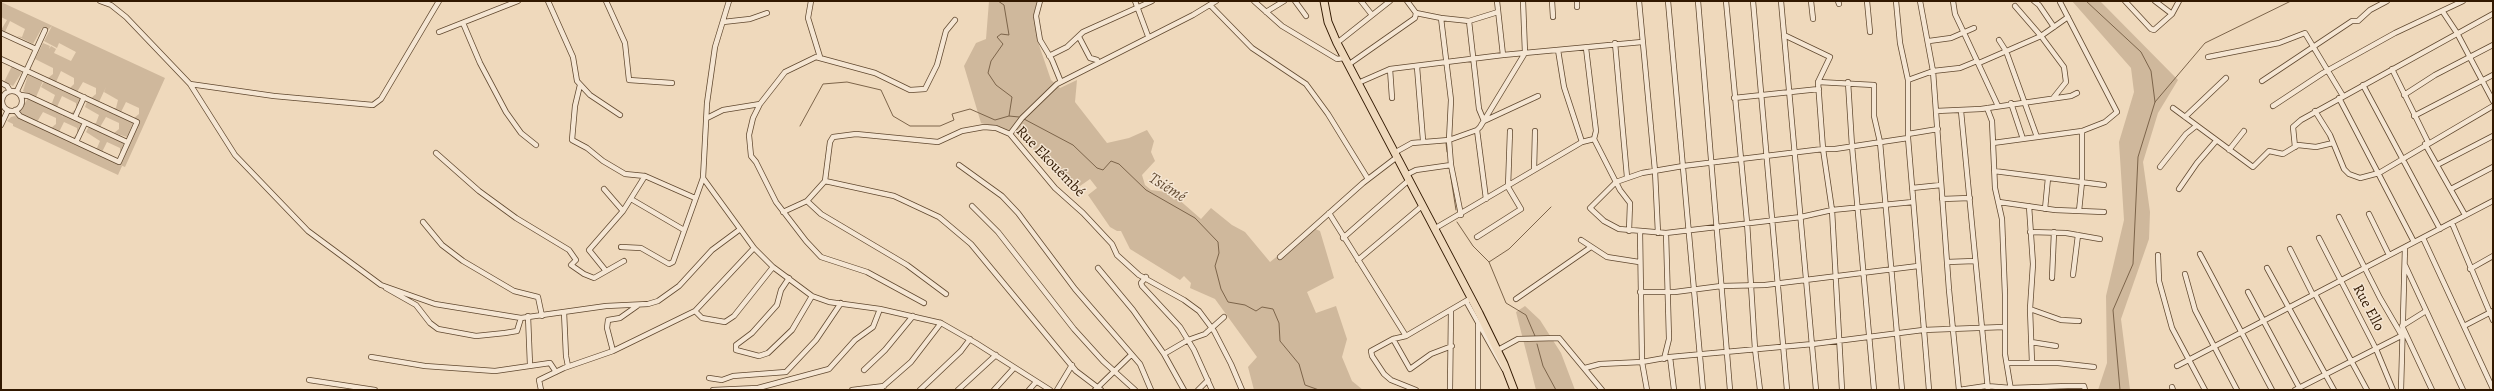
<!DOCTYPE html>
<meta charset="utf-8">
<style>
body{margin:0}
#map{position:relative;width:2494px;height:391px;overflow:hidden;background:#efd9bc;font-family:Alegreya,serif}
canvas{display:block}
.frame{position:absolute;inset:0;border:2px solid #311800;pointer-events:none}
</style>
<div id="map">
<canvas width="2494" height="391"></canvas>
<div class="frame"></div>
</div>
<script>
const g = document.querySelector('canvas').getContext('2d');
g.lineJoin = 'round';
function fill(path, color) {
  g.fillStyle = color;
  g.fill(path, 'evenodd');
}
function poly(rows) {
  const path = new Path2D();
  for (const r of rows) {
    if (r.length === 3) {
      path.moveTo(r[0] + r[2], r[1]);
      path.arc(r[0], r[1], r[2], 0, 2 * Math.PI);
      continue;
    }
    path.moveTo(r[0], r[1]);
    for (let i = 2; i < r.length; i += 2) path.lineTo(r[i], r[i + 1]);
  }
  return path;
}
function trace(path, color, width, dash) {
  g.strokeStyle = color;
  g.lineWidth = width;
  g.lineCap = dash ? 'butt' : 'round';
  g.setLineDash(dash || []);
  g.stroke(path);
}
function label(font, color, halo, rows, align = 'center') {
  g.font = font + ' Alegreya,serif';
  g.lineWidth = 3;
  g.setLineDash([]);
  g.textBaseline = 'middle';
  g.strokeStyle = halo;
  g.fillStyle = color;
  for (const [text, x, y, turn = 0] of rows) {
    g.save();
    g.translate(x, y);
    g.rotate((+turn || 0) * Math.PI / 180);
    g.textAlign = isNaN(turn) ? turn : align;
    if (halo) g.strokeText(text, 0, 0);
    g.fillText(text, 0, 0);
    g.restore();
  }
}
fill(poly([
 [989,1,1037,1,1034,14,1039,45,1051,80,1060,88,1077,80,1075,102,1107,143,1129,138,1147,130,1154,141,1151,152,1155,161,1142,175,1145,185,1151,190,1166,192,1174,200,1177,198,1201,219,1211,208,1232,225,1245,232,1270,262,1313,228,1320,231,1334,278,1307,292,1316,313,1336,306,1347,339,1342,357,1352,381,1363,390,1254,390,1248,367,1257,357,1215,299,1190,288,1191,283,1184,276,1180,280,1130,249,1121,231,1117,231,1110,227,1088,195,1097,188,1090,179,1080,186,1062,173,1055,161,1044,160,1017,133,981,123,964,66,976,43,986,39],
 [2072,1,2100,1,2178,80,2158,113,2143,162,2150,212,2149,239,2121,319,2130,390,2098,390,2107,363,2106,296,2124,220,2119,142,2134,92,2131,68],
 [1,2,165,78,125,167,120,165,140,121,134,118,139,114,139,108,126,102,121,112,113,108,116,108,118,100,104,92,106,87,99,102,91,98,96,94,96,88,83,82,77,92,70,88,74,84,74,78,61,71,56,82,48,78,53,74,53,68,35,59,43,43,50,46,49,49,51,46,56,49,54,53,71,61,76,52,59,43,57,48,44,41,52,26,48,30,42,28,33,44,17,36,22,37,25,29,10,21,5,32,1,30,7,20,1,17],
 [12,66,22,72,13,86,4,82],
 [28,75,43,81,36,97,23,91],
 [44,81,82,99,74,115,71,113,76,109,76,103,62,96,57,107,50,103,52,103,55,95,41,87],
 [28,98,63,115,62,117,64,115,84,124,76,140,73,138,77,134,77,128,64,122,59,132,51,128,56,124,56,118,43,112,37,122,21,114,20,111],
 [87,101,133,123,127,137,114,133,119,129,119,123,106,117,100,127,93,123,96,123,99,115,85,107],
 [15,116,122,166,118,175,13,126,13,124,7,121,11,117],
 [89,126,124,143,120,154,120,148,107,142,102,152,94,149,97,148,100,141,86,132],
 [1525,306,1540,320,1561,353,1575,390,1536,390,1516,312]
]), '#cfb89c');
trace(poly([
 [998,1,1004,5,1009,35,1001,34,997,37,1003,44,991,61,988,73,996,85,1012,97,1009,116,1019,117],
 [2086,1,2141,52,2151,71,2155,102],
 [1024,119,1073,145,1097,168,1103,170,1111,161,1119,164,1146,190,1195,218,1218,242,1219,253,1215,266,1221,289,1228,302,1245,305,1256,311,1262,307,1273,309,1279,323,1280,341,1299,364,1305,385,1319,390],
 [800,126,823,84,847,82,881,90,893,116,910,126,940,126,954,120,952,114,970,109,995,120,1009,116],
 [1446,143,1447,152],
 [1450,172,1456,210],
 [1457,222,1473,246,1489,262],
 [1535,336,1526,315,1506,303,1489,262,1509,249,1551,207],
 [1537,344,1543,366,1556,390],
 [2120,390,2113,310,2133,264,2138,157,2155,102,2205,43,2291,1]
]), '#7c644a', 1);
const minor = poly([
 [100,1,111,5,126,17,190,84,235,155,308,231,381,285,435,304,521,318,606,306,648,304,658,301,679,286,712,250,739,230],
 [548,1,573,57,577,81,590,95,620,115],
 [606,1,625,43,629,80,672,83],
 [811,1,808,18,820,57],
 [1040,1,1036,16,1040,40,1052,60,1061,82],
 [1135,1,1148,36],
 [1254,1,1282,26,1337,59,1344,58],
 [1295,1,1306,16],
 [1361,1,1372,15],
 [1497,1,1503,55],
 [1552,1,1553,17],
 [1639,1,1655,171,1658,233],
 [1668,1,1703,390],
 [1698,1,1730,390],
 [1726,1,1747,222,1755,349,1760,390],
 [1753,1,1787,390],
 [1781,1,1816,390],
 [1811,1,1813,19],
 [1838,1,1839,4],
 [1867,1,1870,32],
 [1896,1,1900,43,1908,80,1908,138,1929,390],
 [1920,1,1933,71,1949,290,1959,390],
 [1953,1,1955,14,1964,33,1998,106],
 [2034,1,2039,5,2054,27],
 [2125,1,2151,29,2154,30,2172,14,2179,1],
 [2155,1,2172,14],
 [1210,5,1252,48,1306,84,1328,114,1368,179],
 [2015,6,2041,36,2064,67,2066,82,2054,97],
 [1577,7,1577,1],
 [1266,12,1284,1],
 [2443,12,2457,33,2493,101],
 [1416,13,1441,18,1451,100,1449,140,1451,165,1461,215],
 [1441,18,1469,21,1498,12],
 [1469,21,1479,109,1484,121,1538,96],
 [723,22,750,19,767,13],
 [463,23,480,63,506,112,521,133,536,145],
 [439,32,518,1],
 [1,33,36,49],
 [1784,35,1830,57,1818,82,1823,149,1832,210,1842,390],
 [1079,37,1090,58,1097,60,1098,63],
 [1999,40,2006,51,2037,137],
 [1929,41,1951,38,1974,28],
 [1337,43,1390,1],
 [1615,43,1627,177],
 [1586,48,1596,131,1594,139],
 [1558,50,1564,87,1582,142],
 [1049,56,1067,47,1083,32,1152,1],
 [2208,57,2279,43,2305,33,2343,96],
 [1,59,137,122,119,162,20,116,15,110],
 [1979,63,2041,36,2068,17],
 [1348,65,1415,18,1416,13,1407,1],
 [1417,67,1423,140],
 [1390,69,1392,98],
 [2392,69,2428,142],
 [1908,80,1933,71,1960,68,1977,61],
 [2262,81,2352,21,2358,21,2370,10,2387,1],
 [1818,82,1874,85,1874,116,1880,142,1902,390],
 [1848,82,1852,146,1874,390],
 [1,83,7,86,10,91],
 [1358,83,1390,69,1503,55,1642,42],
 [190,84,274,96,373,105,381,99,439,1],
 [580,85,575,106,572,140,587,148,603,161,625,174,645,176,695,198],
 [2363,85,2440,229],
 [12,101,10],
 [17,91,45,30],
 [21,95,28,96,127,142],
 [2404,95,2435,75,2493,45],
 [1734,98,1819,89],
 [2339,98,2414,242],
 [2011,103,2023,139],
 [2273,106,2323,73,2395,33,2463,1],
 [1987,108,1992,121,1995,188,2002,219,2005,295,2005,354,2011,390],
 [2173,108,2253,167,2269,151,2283,154,2298,145,2316,147,2333,143],
 [1936,111,1981,109,2071,96,2077,93],
 [1961,111,1988,390],
 [2315,111,2330,135,2344,169,2349,174,2360,178,2379,173,2493,106],
 [2414,116,2493,75],
 [75,117,84,97],
 [2185,117,2226,78],
 [707,118,723,110,760,104],
 [1,125,8,110],
 [1477,130,1486,199],
 [1010,134,1022,118,1057,84,1193,15,1216,1],
 [1908,134,1938,129],
 [1908,138,1835,149,1823,149,1683,166,1642,173,1616,182,1590,208,1604,221,1619,229,1666,233,1801,217,1832,210,1913,202],
 [1594,139,1620,190,1630,203,1629,231],
 [76,142,85,123],
 [1993,143,2082,131,2105,122,2117,112,2060,2],
 [2425,144,2465,215],
 [2295,147,2293,127,2301,120,2493,14],
 [2229,150,2244,131],
 [436,153,479,191,516,218,569,250,576,260,571,265,584,274,594,278,624,261],
 [1394,153,1412,143,1449,140,1477,130,1480,127,1525,53,1523,1],
 [959,165,1002,196,1018,213,1075,289,1140,364,1151,390],
 [2437,165,2493,136],
 [2160,167,2186,134,2196,126],
 [1534,170,1535,131],
 [1994,171,2104,185],
 [1406,175,1416,170,1451,165],
 [703,178,754,248,773,267,812,296,829,302,880,309,941,323,976,343,1050,390],
 [825,181,894,196,939,217,971,244,1076,371,1101,390],
 [1912,188,1941,185],
 [604,189,623,211],
 [2179,189,2197,163,2216,141],
 [2451,189,2493,167],
 [631,199,684,230],
 [1942,199,1970,198],
 [807,201,821,214,907,265,946,294],
 [1999,202,2055,210,2104,212],
 [972,206,998,232,1074,329,1103,361,1135,390],
 [2029,206,2033,264,2030,309,2032,363],
 [2045,209,2048,178],
 [2079,211,2082,182,2082,131],
 [783,212,807,201,825,181,830,142,833,137,856,134,938,142,962,131,984,127,996,128,1010,134,1055,188,1083,213,1112,244,1117,255,1139,275,1184,300,1199,311,1214,331,1231,364,1242,390],
 [1329,213,1406,336],
 [2369,214,2389,255],
 [2339,217,2380,298,2401,334],
 [423,222,442,245,463,261,514,291,538,297,542,316],
 [2452,223,2493,320],
 [1434,229,1582,142,1594,139],
 [1640,231,1642,362,1647,390],
 [2030,232,2066,233,2100,239],
 [1477,237,1521,209,1508,187,1510,131],
 [1343,238,1409,180],
 [2319,238,2376,349,2393,390],
 [2423,238,2493,389],
 [1581,240,1607,257,1639,262],
 [621,247,641,248,669,264,673,262,703,178,707,103,715,47,729,1],
 [2290,249,2313,295],
 [2200,254,2272,390],
 [2158,255,2159,281,2172,328,2205,390],
 [1280,257,1363,183,1397,157],
 [1358,260,1422,206],
 [1947,262,1975,261],
 [2405,265,2463,390],
 [1098,268,1133,310,1164,354,1184,390],
 [2267,268,2334,390],
 [2470,269,2493,256],
 [606,271,589,250,623,211,645,176],
 [2185,274,2195,310,2237,390],
 [2073,275,2078,235],
 [1146,277,1141,283,1142,286,1180,327,1194,350,1212,390],
 [789,278,781,290,777,305,752,333,736,345,736,350,759,356,768,353,792,330,812,296],
 [2052,278,2054,232],
 [386,288,416,305,430,323,438,329,449,331,476,336,505,333,517,331,521,318],
 [1640,292,1675,292,1721,286,1765,285,1918,266],
 [2248,292,2300,389],
 [2315,294,2367,390],
 [1516,299,1591,247],
 [1466,301,1504,369],
 [924,303,867,272,821,257,806,241,776,202,756,162,751,156,749,135,753,118,760,104,785,72,816,57,875,73,910,90,925,89,937,65,946,31,955,20],
 [2030,309,2061,320,2079,321],
 [695,311,702,318,725,322,734,316,773,267],
 [2426,311,2402,326,2432,390],
 [564,312,566,356,568,366],
 [528,316,530,365],
 [2464,326,2493,311],
 [1393,339,1410,369,1431,354,1452,346],
 [2031,342,2056,346],
 [1498,350,1518,339,1559,338,1602,390],
 [613,351,607,328,608,320,620,318,637,306],
 [1164,354,1188,340,1205,334,1224,317],
 [371,357,425,366,495,371,550,363,556,372],
 [1670,357,1674,390],
 [1664,359,1669,339,1666,233],
 [2007,363,2058,363,2094,367],
 [2177,366,2493,201],
 [1585,368,1600,364,1642,362,1670,357,1813,344,1923,330,2004,327],
 [864,370,885,350,913,316],
 [709,378,722,380,733,376,786,372,816,340,841,303],
 [309,380,375,390],
 [2172,387,2173,390],
 [541,390,539,380,564,368,613,351,695,311,754,248],
 [713,390,758,388,829,369,855,340,873,327,880,309],
 [852,390,884,386],
 [879,390,911,362,941,323],
 [920,390,961,351,970,339],
 [958,390,996,355],
 [994,390,1014,368],
 [1029,390,1036,382],
 [1057,390,1072,365],
 [1095,390,1131,355],
 [1198,390,1208,380],
 [1416,390,1391,380,1384,374,1372,356,1371,351,1393,339,1406,336,1471,298],
 [1450,390,1451,310],
 [1478,390,1478,324],
 [1959,390,1986,386,2011,388,2068,386,2084,386,2085,390],
 [2295,390,2401,336],
 [2401,390,2405,247]
]);
const primary = poly([
 [1324,1,1328,22,1337,43,1479,313,1504,364,1514,390]
]);
trace(minor, '#60482f', 6);
trace(primary, '#311800', 9);
trace(minor, '#f5e6d3', 4.5);
trace(primary, '#efd9bc', 7);
label('15px', '#311800', '#f5e6d3', [
 ["Rue Ekouémbé",1050,162,46],
 ["Rue Ello",2368,308,62]
]);
label('italic 16px', '#634b32', '#f5e6d3', [
 ["Tsiémé",1167,188,32]
]);
</script>
